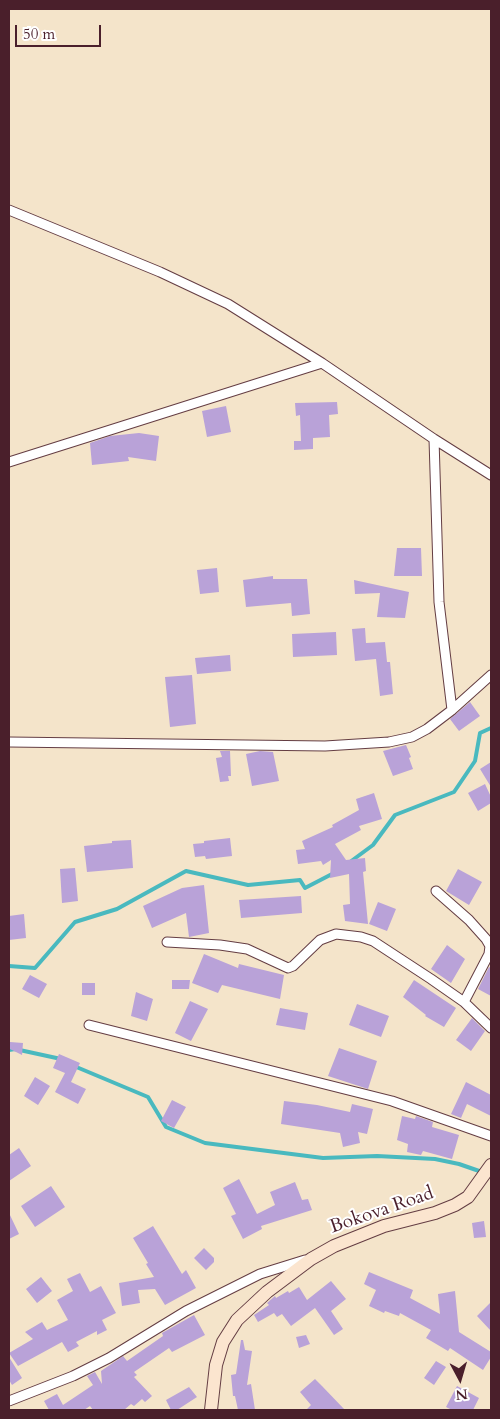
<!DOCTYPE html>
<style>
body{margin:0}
#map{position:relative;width:500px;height:1419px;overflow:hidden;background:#f4e4ca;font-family:Cardo,serif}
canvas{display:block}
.frame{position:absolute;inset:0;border:10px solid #4a1f2b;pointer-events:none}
.north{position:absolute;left:435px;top:1354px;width:50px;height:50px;-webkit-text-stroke:4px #fff;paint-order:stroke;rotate:174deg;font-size:14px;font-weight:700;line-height:20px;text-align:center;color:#4a1f2b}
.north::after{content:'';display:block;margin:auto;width:18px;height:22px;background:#4a1f2b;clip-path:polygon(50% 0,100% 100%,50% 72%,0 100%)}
.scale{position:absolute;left:15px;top:25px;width:86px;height:22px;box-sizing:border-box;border:2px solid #4a1f2b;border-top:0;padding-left:6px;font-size:15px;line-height:18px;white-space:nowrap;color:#4a1f2b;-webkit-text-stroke:4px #fff;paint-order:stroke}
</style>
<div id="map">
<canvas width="500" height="1419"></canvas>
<div class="frame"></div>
<div class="north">N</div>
<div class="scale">50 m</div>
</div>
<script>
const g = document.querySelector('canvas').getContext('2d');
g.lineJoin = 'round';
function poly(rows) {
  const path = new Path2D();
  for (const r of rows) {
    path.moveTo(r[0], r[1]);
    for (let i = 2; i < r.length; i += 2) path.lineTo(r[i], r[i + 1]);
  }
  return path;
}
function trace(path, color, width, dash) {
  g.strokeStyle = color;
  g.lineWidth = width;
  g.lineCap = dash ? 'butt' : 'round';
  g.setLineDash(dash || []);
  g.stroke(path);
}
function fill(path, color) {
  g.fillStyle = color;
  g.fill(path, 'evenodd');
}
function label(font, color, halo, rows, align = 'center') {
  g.font = font + ' Cardo,serif';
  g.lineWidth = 4;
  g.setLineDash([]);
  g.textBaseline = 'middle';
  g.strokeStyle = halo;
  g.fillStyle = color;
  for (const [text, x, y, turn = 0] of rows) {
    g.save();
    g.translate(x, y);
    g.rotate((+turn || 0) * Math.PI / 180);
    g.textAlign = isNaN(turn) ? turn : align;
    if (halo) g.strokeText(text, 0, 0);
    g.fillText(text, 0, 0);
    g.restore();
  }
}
trace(poly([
 [350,862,373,845,395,815,454,792,475,761,480,733,491,728],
 [9,966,35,968,75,922,117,909,186,871,248,885,300,880,305,888,334,873],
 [9,1050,15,1049,61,1059],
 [74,1066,148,1097,166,1127,205,1143,323,1158,377,1156,435,1159,459,1164,482,1172]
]), '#49b9bf', 4);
fill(poly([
 [337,402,338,414,329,415,330,437,313,438,313,449,294,450,294,441,301,441,300,415,296,416,295,403],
 [226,406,231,432,207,437,202,411],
 [139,433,159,436,156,461,128,457,129,461,92,465,90,443,110,436],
 [397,548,421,548,422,576,394,576],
 [217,568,219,592,200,594,197,570],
 [273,576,273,579,307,579,310,614,292,616,291,603,246,607,243,580],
 [354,580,409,592,405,618,377,617,380,593,355,594],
 [365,628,366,643,385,642,387,662,390,662,393,694,380,696,376,659,355,661,352,629],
 [336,632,337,655,293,657,292,634],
 [230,655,231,671,197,674,195,658],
 [192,675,196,724,170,727,165,677],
 [470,702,480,716,459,731,450,719],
 [406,745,411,757,409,758,413,769,393,776,383,751],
 [220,751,230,751,231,776,228,776,229,781,220,782,216,758,222,757],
 [260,751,273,752,279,781,252,786,246,754],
 [491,762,491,787,480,769],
 [485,784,491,797,491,803,478,811,468,793],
 [374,793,382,819,359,826,361,830,335,844,346,860,365,858,366,871,363,872,368,924,345,921,343,905,350,904,349,874,330,878,331,860,323,865,321,861,298,864,296,850,305,849,302,841,333,827,332,825,359,810,356,799],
 [230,838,232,856,206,859,205,856,195,857,193,844,204,843,204,841],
 [131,840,133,868,87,872,84,846,112,843,112,841],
 [75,868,78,901,62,903,60,869],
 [458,869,482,882,469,905,446,891],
 [204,885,209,933,189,937,186,913,152,928,143,906,182,888],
 [301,896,302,913,241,918,239,900],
 [378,902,396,909,387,931,369,924],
 [24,914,26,938,9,940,9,916],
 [447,945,465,959,451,983,431,969],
 [204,954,238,968,239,964,284,975,280,999,222,985,218,993,192,983],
 [489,967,491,968,491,996,478,989],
 [30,975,47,984,39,998,22,989],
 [172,980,190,980,189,989,172,989],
 [414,980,456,1008,444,1027,425,1016,426,1015,403,997],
 [82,983,95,983,95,995,82,995],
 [136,992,153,999,147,1021,131,1016],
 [190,1001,208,1009,191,1041,175,1033],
 [357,1004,389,1016,381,1037,349,1025],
 [280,1008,308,1013,305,1030,276,1025],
 [472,1018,485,1031,471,1051,456,1040],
 [10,1042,23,1043,22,1055,10,1049],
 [339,1048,377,1061,368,1089,328,1076],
 [59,1054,80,1063,71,1082,86,1089,78,1104,55,1092,65,1073,53,1068],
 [35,1077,50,1086,38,1105,24,1096],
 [466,1082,491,1095,491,1116,467,1104,461,1118,451,1114],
 [172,1100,186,1107,174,1128,161,1121],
 [284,1101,317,1105,350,1112,352,1104,373,1109,367,1134,358,1132,360,1143,343,1147,340,1133,281,1124],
 [402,1116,415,1119,416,1116,433,1122,432,1127,459,1135,452,1159,423,1151,421,1155,407,1152,408,1144,397,1140],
 [19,1148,31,1166,9,1181,9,1155],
 [239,1179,257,1214,275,1205,270,1192,295,1182,302,1200,308,1199,312,1210,261,1226,262,1229,243,1239,231,1216,236,1214,223,1188],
 [51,1186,65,1207,35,1227,21,1206],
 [9,1213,19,1234,9,1239],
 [484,1221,486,1237,474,1238,472,1223],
 [153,1226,182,1274,186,1270,196,1288,165,1305,155,1289,138,1290,140,1303,122,1306,119,1283,154,1277,146,1264,148,1263,133,1238],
 [204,1248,214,1258,214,1262,206,1270,194,1258],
 [369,1272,413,1290,410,1298,440,1314,438,1294,455,1291,459,1332,491,1352,491,1357,483,1370,450,1348,448,1351,426,1338,431,1330,400,1313,399,1316,385,1311,384,1313,369,1306,376,1290,364,1284],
 [80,1273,90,1292,101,1286,116,1313,102,1320,107,1330,97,1335,97,1331,76,1342,79,1346,68,1352,62,1342,18,1366,9,1353,33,1339,25,1332,42,1322,47,1330,68,1320,57,1300,73,1291,67,1279],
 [41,1277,52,1291,37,1303,26,1289],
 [331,1281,346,1299,331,1311,343,1329,334,1335,315,1308,291,1326,282,1314,277,1317,274,1313,258,1322,254,1315,269,1305,267,1303,275,1296,276,1298,288,1291,289,1293,299,1287,307,1300],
 [491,1302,491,1331,477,1316],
 [194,1315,205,1335,172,1352,169,1348,134,1372,137,1375,134,1377,152,1396,145,1402,142,1399,134,1406,131,1404,124,1410,93,1410,90,1406,84,1410,49,1410,44,1401,57,1394,63,1405,93,1385,87,1376,95,1372,102,1384,101,1371,123,1356,127,1361,163,1336,162,1333],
 [306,1335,310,1344,299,1348,296,1337],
 [241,1340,243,1340,245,1350,252,1351,247,1385,251,1384,255,1410,238,1410,235,1396,233,1396,231,1375,236,1374],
 [9,1357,22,1378,12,1385,9,1380],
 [436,1361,446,1367,434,1385,424,1378],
 [315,1379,322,1386,345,1410,306,1410,311,1405,300,1392],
 [457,1386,479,1398,473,1410,452,1410,446,1407],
 [189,1387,197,1397,177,1410,171,1410,166,1400]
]), '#b9a2d8');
const street = poly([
 [9,210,160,272,228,304,322,363,434,439,491,475],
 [434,439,439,602,452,710],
 [9,462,322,363],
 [9,742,325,746,389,742,412,737,427,729,452,710,491,675],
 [436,891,469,920,486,939,490,946,489,954,464,1002],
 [167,942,220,945,247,949,288,968,293,966,320,940,336,934,361,937,373,941,431,979,464,1002,491,1028],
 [89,1025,392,1101,491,1136],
 [9,1401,73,1376,109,1358,186,1311,260,1274,305,1260]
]);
const secondary = poly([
 [211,1410,216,1365,223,1342,237,1320,267,1292,311,1259,334,1246,384,1226,435,1213,455,1205,468,1197,491,1165]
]);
trace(street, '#643d43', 11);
trace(secondary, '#643d43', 14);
trace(street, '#fff', 9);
trace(secondary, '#fbe5cf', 12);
label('19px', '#4a1f2b', '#fff', [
 ["Bokova Road",382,1211,-19]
]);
</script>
